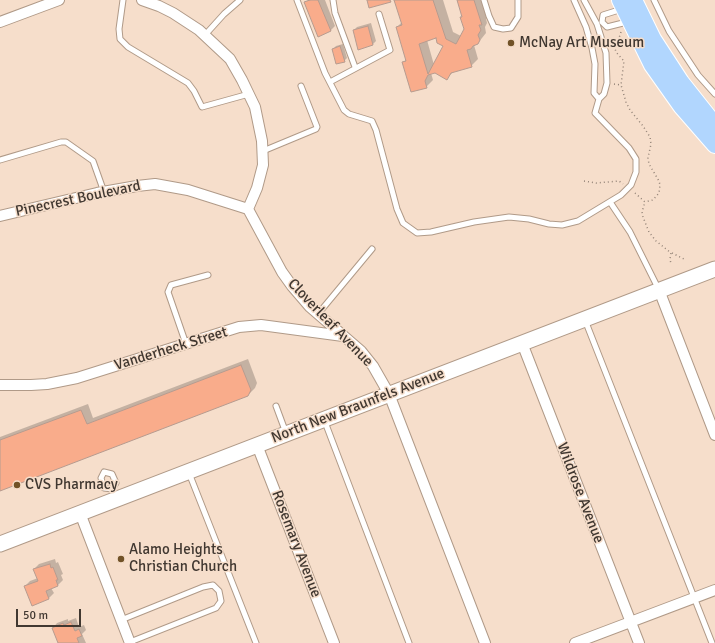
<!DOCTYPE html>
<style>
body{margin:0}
#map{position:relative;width:715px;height:643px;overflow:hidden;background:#f6decb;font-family:Signika,sans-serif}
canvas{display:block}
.scale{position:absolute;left:16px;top:609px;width:65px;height:18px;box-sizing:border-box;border:2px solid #413831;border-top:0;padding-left:5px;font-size:12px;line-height:14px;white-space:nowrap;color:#413831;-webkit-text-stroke:3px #f6decb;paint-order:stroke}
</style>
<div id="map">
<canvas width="715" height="643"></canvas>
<div class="scale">50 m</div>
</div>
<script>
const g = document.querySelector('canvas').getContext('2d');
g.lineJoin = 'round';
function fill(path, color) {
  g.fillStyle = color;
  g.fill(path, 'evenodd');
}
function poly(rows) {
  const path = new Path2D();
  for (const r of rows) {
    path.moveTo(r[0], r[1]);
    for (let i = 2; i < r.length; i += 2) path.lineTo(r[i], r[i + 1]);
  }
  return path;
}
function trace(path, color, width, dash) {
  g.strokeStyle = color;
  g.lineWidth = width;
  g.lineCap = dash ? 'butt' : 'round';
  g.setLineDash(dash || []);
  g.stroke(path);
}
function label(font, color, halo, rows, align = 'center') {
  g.font = font + ' Signika,sans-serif';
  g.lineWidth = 3;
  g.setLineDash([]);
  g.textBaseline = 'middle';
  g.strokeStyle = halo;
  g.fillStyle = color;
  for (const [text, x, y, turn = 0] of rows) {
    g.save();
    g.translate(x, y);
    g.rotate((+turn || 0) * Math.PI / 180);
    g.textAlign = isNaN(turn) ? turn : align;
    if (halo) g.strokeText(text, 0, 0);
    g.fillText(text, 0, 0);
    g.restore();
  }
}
fill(poly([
 [308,0,325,0,335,26,330,31,305,3],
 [395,0,443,0,453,32,461,36,465,30,463,16,458,0,483,0,488,17,486,19,487,23,485,27,486,33,478,43,474,45,478,59,471,66,454,71,447,78,435,72,431,73,433,80,426,87,404,62,406,59,397,27,402,22],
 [437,37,445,46,434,65,427,40],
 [371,23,376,41,373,44,354,30,357,27],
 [343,44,347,58,344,61,333,49,336,46],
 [248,359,257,383,255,388,248,395,0,490,0,437,88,404,93,418],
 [55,559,56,563,58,562,63,574,61,575,63,580,58,585,51,588,54,593,49,598,25,586,30,581,38,578,34,569,39,564],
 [76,618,79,627,84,625,86,630,82,634,86,643,59,643,53,628,57,623,68,619,68,621]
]), '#0003');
const building = poly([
 [310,0,318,0,331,31,318,37,304,2,310,0],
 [367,0,390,0,391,2,369,8,367,0],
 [394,0,433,0,446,39,456,44,464,29,460,17,462,17,457,0,474,0,482,25,479,25,481,30,478,35,480,40,478,44,473,46,471,49,467,50,472,67,451,73,447,80,435,73,428,75,425,81,427,88,411,92,402,62,406,61,396,27,402,25,394,0],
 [436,38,437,43,443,46,428,74,419,44,436,38],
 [368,26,373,45,358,50,353,30,368,26],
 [340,46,345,62,336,64,332,49,340,46],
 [241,365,251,390,248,396,0,491,0,440,81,410,87,424,241,365],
 [50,564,51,568,53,567,58,580,56,580,58,586,46,591,49,599,32,606,24,586,38,581,33,569,50,564],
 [71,622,75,631,79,629,82,636,77,638,79,643,58,643,52,628,63,623,64,625,71,622]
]);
fill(building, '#f9ac8b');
trace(building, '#b69b8f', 1);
const lane = poly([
 [123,0,119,29,120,39,128,47,188,83,194,91,202,107,249,94],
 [297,0,325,73,344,110,349,114,372,121,376,130,397,209,403,223,417,233,431,232,474,222,509,217,529,219,549,224,562,225,578,221,621,195,631,185,636,172,636,159,629,148,595,113,599,99,604,94,607,83,606,53,597,24,584,0],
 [333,0,335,13,355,67],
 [484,0,489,16,494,27,503,29,511,28,518,17,518,0],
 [574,0,586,27,592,48,595,64,594,93,599,99],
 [654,0,669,31,698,75,715,94],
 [619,10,624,16,623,23,607,27,602,22,603,15,619,10],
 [205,35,224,14,240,0],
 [330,82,390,50,379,14],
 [263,151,316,129,317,127,301,86],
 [0,160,61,142,66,142,93,161,104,192],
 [610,202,630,232,659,290],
 [318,314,372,249],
 [585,320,712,643],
 [186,344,168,292,171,285,208,275],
 [276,406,286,433],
 [325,422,409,643],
 [104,472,112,474,116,483,112,489,104,488,101,478,104,472],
 [189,473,256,643],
 [121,620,203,587,213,585,219,591,221,601,216,608,130,642]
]);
const street = poly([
 [142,0,159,6,173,13,199,30,230,59,242,80,255,107,262,141,263,165,257,188,248,209,282,272,292,286,310,307,361,351,373,366,389,394,485,643],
 [0,22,59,0],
 [0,216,97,193,137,186,155,184,188,190,248,209],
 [659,290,715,435],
 [522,343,639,643],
 [0,385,31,385,47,384,77,378,239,327,261,325,343,336],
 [257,445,334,643],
 [80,513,130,643],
 [575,643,715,590]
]);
const secondary = poly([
 [0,544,715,269]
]);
const primary = poly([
 [620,0,652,65,681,106,715,145],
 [634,0,653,39,681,82,715,125]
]);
trace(lane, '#b09a88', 7);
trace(street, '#b09a88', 12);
trace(secondary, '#b09a88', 17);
trace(primary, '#fff', 18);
trace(poly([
 [621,32,618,41,614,45,616,52,624,61,621,85,626,102,630,110,643,126,650,137,651,144,648,158,649,164,659,181,660,185,659,193,653,200,645,202],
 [614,84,621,85],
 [584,181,596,183,619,181,623,184],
 [635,193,645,202,642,212,643,217,649,232,656,241,671,253,670,259,671,264],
 [672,253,684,259]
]), '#948478', 1.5, [1, 3]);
trace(lane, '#fff', 5);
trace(street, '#fff', 10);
trace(secondary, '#fff', 15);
trace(primary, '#b1d6fe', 16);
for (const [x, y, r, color] of [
 [511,43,4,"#715227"],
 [17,485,4,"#715227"],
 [121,559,4,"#715227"]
]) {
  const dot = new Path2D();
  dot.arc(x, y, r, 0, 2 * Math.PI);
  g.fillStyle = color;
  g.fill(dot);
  trace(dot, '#f6decb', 1.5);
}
label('15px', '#413831', '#f6decb', [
 ["McNay Art Museum",519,43],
 ["CVS Pharmacy",25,485],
 ["Alamo Heights",129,550],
 ["Christian Church",129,567]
], 'left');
label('15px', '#413831', '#f6decb', [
 ["Pinecrest Boulevard",78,199,-12],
 ["Cloverleaf Avenue",330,323,46],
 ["Vanderheck Street",171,349,-17],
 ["North New Braunfels Avenue",358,406,-21],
 ["Wildrose Avenue",580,493,69],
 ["Rosemary Avenue",296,544,69]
]);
</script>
